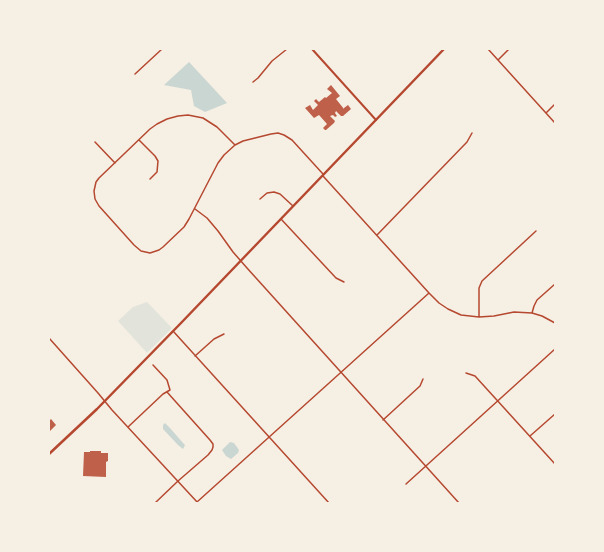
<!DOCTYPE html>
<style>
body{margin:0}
#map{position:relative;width:604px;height:552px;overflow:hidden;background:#f6efe4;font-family:Rubik,sans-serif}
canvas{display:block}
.frame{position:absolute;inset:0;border:50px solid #f6efe4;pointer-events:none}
</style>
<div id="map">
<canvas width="604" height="552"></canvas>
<div class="frame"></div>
</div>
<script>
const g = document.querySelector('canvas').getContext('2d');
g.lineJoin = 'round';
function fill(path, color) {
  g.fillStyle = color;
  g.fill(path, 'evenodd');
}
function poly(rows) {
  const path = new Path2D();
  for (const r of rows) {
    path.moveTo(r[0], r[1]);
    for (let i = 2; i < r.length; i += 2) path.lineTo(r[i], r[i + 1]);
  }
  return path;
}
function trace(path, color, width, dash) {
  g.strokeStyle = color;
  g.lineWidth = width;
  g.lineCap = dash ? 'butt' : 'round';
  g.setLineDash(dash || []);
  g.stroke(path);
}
fill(poly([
 [147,302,172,328,147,353,118,321,133,307]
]), '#e2e4dc');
fill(poly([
 [189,62,227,103,205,112,194,106,191,90,164,85],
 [165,423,170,428,183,443,185,445,183,449,178,445,163,429,163,425],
 [230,442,234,443,239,450,238,453,231,459,226,456,222,450]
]), '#c9d6d2');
fill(poly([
 [331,85,340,96,336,99,344,109,344,108,348,105,351,109,343,116,341,116,336,111,335,113,337,116,335,117,333,115,330,116,335,121,334,123,326,130,325,130,323,128,327,124,319,115,314,118,305,108,310,105,313,110,318,105,314,101,316,99,319,102,325,97,326,98,332,93,327,89],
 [51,419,56,425,49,432,49,421],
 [90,451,101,451,101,453,108,453,108,461,106,462,106,477,83,476,84,452,90,452]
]), '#bf614a');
trace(poly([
 [488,49,555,123],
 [498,60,509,49],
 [135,74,162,49],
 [253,82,258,78,272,61,287,49],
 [546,113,555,104],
 [139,140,155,156,158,161,157,172,150,179],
 [95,142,115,163],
 [235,145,217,127,203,118,188,115,178,116,167,119,157,124,150,129,99,178,96,182,94,191,95,199,99,206,134,245,141,251,150,253,159,250,163,247,184,227,189,219,218,163,224,155,235,145,243,141,271,134,278,133,284,135,292,140,323,174],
 [323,176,429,293,439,303,448,309,461,315,479,317,494,316,514,312,532,313,542,316,555,323],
 [260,199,267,193,274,192,280,194,293,206],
 [195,209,207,218,218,231,233,252,247,268,459,503],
 [281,219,336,278,344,282],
 [377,235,467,142,472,133],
 [532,313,534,306,537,300,555,284],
 [479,317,479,288,482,281,536,231],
 [173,331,329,503],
 [49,338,98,393,112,410,198,503],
 [195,356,214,339,224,334],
 [466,373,475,376,555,464],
 [383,420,420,386,423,379],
 [128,427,163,394,170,390,167,380,153,365],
 [530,436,555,414],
 [406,484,555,349],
 [197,502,429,293],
 [155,503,178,481,208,455,212,450,213,447,213,444,210,440,167,392]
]), '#b5482f', 1.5);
trace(poly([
 [312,49,376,120]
]), '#b5482f', 2);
trace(poly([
 [49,454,97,409,181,323,444,49]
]), '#b5482f', 2.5);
</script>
